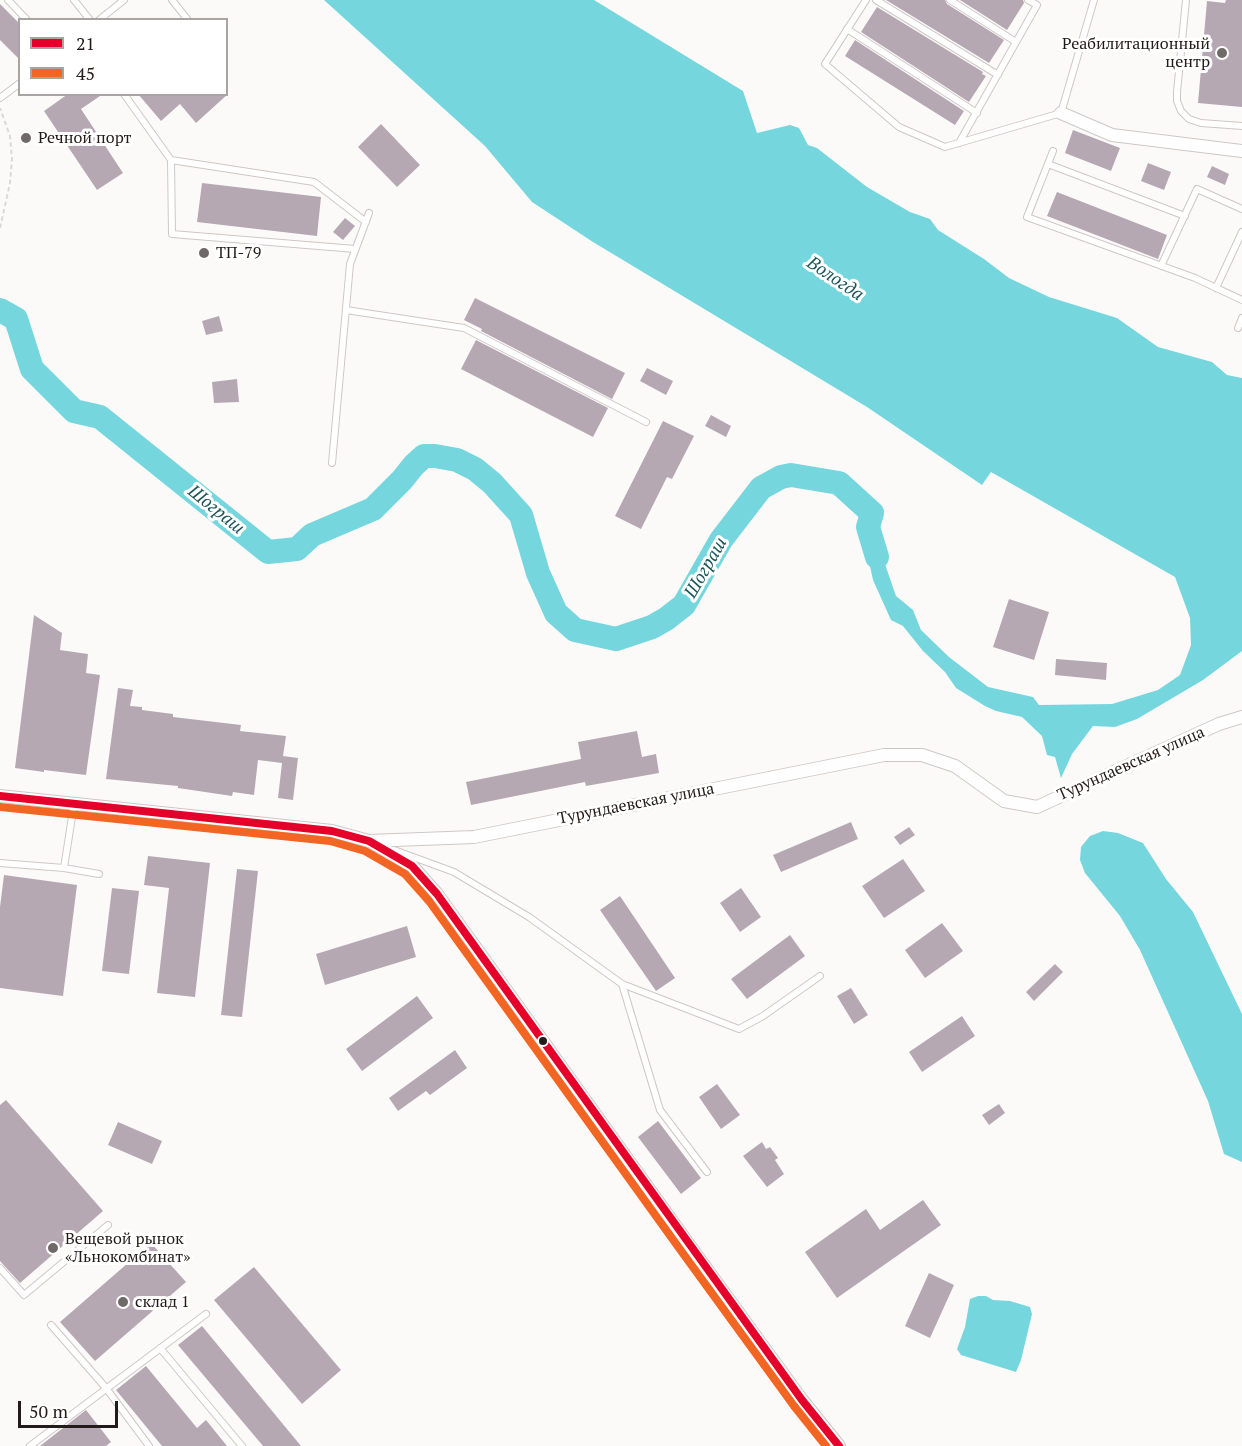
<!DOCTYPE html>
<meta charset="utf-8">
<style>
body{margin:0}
#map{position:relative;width:1242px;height:1446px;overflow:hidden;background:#fcfaf9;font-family:"PT Serif",serif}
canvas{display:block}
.legend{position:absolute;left:18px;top:18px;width:210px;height:78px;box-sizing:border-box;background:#fff;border:2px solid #a7a4a3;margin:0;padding:8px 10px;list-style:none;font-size:18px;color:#231b19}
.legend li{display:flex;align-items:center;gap:12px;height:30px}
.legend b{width:30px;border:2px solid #a7a4a3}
.scale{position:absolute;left:18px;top:1401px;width:100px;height:27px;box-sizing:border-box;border:3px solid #231b19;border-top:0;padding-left:8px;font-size:18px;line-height:21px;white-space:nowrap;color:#231b19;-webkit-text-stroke:4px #fff;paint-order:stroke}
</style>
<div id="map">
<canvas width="1242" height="1446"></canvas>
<ul class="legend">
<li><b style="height:8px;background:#e4002b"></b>21</li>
<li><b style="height:8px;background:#f26522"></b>45</li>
</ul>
<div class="scale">50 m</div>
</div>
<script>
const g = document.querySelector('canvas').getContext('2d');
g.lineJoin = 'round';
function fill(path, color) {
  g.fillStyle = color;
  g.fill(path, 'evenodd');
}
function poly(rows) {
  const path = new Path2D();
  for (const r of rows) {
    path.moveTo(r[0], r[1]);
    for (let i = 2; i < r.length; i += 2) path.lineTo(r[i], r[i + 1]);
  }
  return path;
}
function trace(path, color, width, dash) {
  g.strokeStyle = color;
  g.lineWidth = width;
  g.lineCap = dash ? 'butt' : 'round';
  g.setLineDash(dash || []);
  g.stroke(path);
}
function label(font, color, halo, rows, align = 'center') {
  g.font = font + ' "PT Serif",serif';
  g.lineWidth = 6;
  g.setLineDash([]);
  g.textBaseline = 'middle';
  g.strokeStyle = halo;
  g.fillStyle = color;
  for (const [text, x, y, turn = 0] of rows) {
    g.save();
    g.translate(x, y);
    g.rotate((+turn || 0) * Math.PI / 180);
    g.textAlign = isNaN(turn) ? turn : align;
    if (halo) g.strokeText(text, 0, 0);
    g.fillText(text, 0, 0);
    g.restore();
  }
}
fill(poly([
 [324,0,594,0,743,91,757,133,790,125,799,128,808,145,817,148,867,187,910,212,930,219,938,230,984,259,1009,278,1049,297,1117,318,1158,347,1212,362,1227,375,1242,378,1242,651,1203,680,1137,719,1115,727,1093,726,1072,754,1061,778,1055,757,1047,755,1042,736,1022,717,996,711,985,706,956,688,945,672,923,651,903,626,891,620,873,580,866,548,868,527,877,541,896,596,913,610,921,630,949,657,988,687,1033,697,1039,705,1112,704,1158,690,1180,675,1191,645,1190,618,1175,577,991,472,982,485,867,407,593,242,532,202,485,146],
 [1103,831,1118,833,1143,843,1166,879,1193,912,1242,1014,1242,1162,1224,1154,1208,1101,1140,950,1120,916,1085,873,1080,860,1081,847,1090,836],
 [978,1296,986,1296,993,1300,1010,1301,1030,1307,1032,1314,1021,1360,1016,1372,961,1355,957,1349,965,1327,970,1299]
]), '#75d6de');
trace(poly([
 [0,310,16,319,32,369,74,411,100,417,268,552,297,549,312,535,373,509,402,480,414,465,424,456,435,456,457,460,475,469,492,483,521,515,538,573,556,613,575,630,616,639,652,627,666,619,684,605,721,540,761,488,781,477,791,475,839,483,872,513,868,527,877,557]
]), '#75d6de', 24);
fill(poly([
 [886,0,945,0,947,4,1004,40,989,63],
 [960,0,1023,0,1024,3,1007,30],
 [1226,0,1242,0,1242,107,1198,103,1207,1,1225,3],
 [0,4,20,24,20,60,0,40],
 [877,7,983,72,982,74,986,76,969,102,861,32],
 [855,40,964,111,955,125,845,56],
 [68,94,103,94,81,109,123,173,97,190,44,111],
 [138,94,228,94,196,123,180,104,161,121],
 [381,124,420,165,397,187,358,147],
 [1073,130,1120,148,1111,171,1065,153],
 [1148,163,1171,172,1164,190,1141,181],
 [1212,166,1229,174,1225,185,1207,177],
 [202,183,321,197,317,236,197,222],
 [1057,192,1167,235,1158,259,1047,216],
 [345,218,355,226,343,240,333,232],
 [475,298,625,373,612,399,481,331,482,329,464,320],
 [219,316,223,331,206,335,202,321],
 [476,340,608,408,593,437,461,369],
 [647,368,673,381,666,395,640,381],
 [237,379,239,402,214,403,212,382],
 [711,415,731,426,726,437,705,426],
 [663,421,694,436,672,479,667,477,641,529,615,516],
 [1009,599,1049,612,1034,660,993,647],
 [34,615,62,633,60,650,88,654,86,673,100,675,86,775,44,770,44,772,15,768],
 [1056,659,1107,663,1106,680,1055,675],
 [118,688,133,690,130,706,142,707,142,710,173,714,173,717,241,725,240,731,286,736,283,756,298,758,293,800,278,798,282,763,258,760,254,795,233,792,232,796,178,788,178,786,106,779],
 [637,731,642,757,656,754,659,773,586,786,585,782,471,805,466,782,581,759,578,742],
 [851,822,858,839,781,872,773,855],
 [909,827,915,835,900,845,894,837],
 [148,856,210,863,195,997,157,993,169,888,144,885],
 [903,859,925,891,884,918,862,886],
 [237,869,258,871,242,1017,221,1015],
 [4,875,77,885,63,996,0,988,0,907],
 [112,888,139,891,129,974,102,971],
 [741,888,761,917,740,932,720,903],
 [620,896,675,978,656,991,600,910],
 [942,923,963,951,925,978,905,950],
 [407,926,416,957,325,985,316,954],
 [790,935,805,956,747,999,731,979],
 [1055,964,1063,972,1034,1001,1026,992],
 [851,988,868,1015,854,1024,837,996],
 [417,996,433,1018,362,1071,346,1049],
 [962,1016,975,1036,922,1072,909,1052],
 [455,1050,467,1068,430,1095,426,1091,398,1111,389,1098],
 [717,1084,740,1115,721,1129,699,1097],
 [6,1100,103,1211,20,1283,0,1261,0,1105],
 [999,1104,1005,1113,989,1125,982,1115],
 [658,1121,701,1178,681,1194,638,1137],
 [118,1122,162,1141,152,1164,108,1145],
 [762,1142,766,1149,770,1147,778,1158,775,1160,784,1174,767,1187,743,1156],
 [923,1200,941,1225,837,1298,805,1252,866,1209,880,1230],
 [151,1243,186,1282,95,1361,60,1322],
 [254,1267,341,1370,302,1404,214,1300],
 [929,1273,954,1285,930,1338,905,1326],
 [202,1326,301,1446,263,1446,178,1345],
 [146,1366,197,1428,206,1420,227,1446,162,1446,116,1390],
 [86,1410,111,1442,106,1446,40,1446]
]), '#b6a8b3');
const service = poly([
 [8,0,27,20],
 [74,0,90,20],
 [172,0,188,20],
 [866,0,825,64,899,127,945,147,1061,113,1094,0],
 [876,0,998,75],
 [950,0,1016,42],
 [1186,0,1177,92,1177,101,1181,111,1189,119,1201,123,1242,126],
 [99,20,124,0],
 [847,29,977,113],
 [124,94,171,160,314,182,366,222],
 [0,98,20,83],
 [959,143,1037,5,1028,0],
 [1053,151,1027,217,1195,278,1242,300],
 [171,160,172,234,355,249],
 [1048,164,1185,216],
 [1161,266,1197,189,1242,209],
 [1216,288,1242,232],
 [346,310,464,328,646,422],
 [1238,328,1242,318],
 [332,463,350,264,369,213],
 [394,850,454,872,529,917,622,984,739,1029,763,1016,820,976],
 [0,863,64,868,74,804],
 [64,868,99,874],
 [622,984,660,1110,707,1172],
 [0,1268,24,1295,108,1225],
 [51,1325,106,1388,149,1446],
 [160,1348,242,1446],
 [30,1446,206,1314]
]);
const minor = poly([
 [1061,113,1112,135,1242,151],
 [0,796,332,831,369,841,474,837,884,755,922,755,955,766,1004,801,1037,807,1219,724,1242,717],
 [370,841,412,866,437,894,687,1242,802,1400,839,1446]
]);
trace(service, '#cdc8c6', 8);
trace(minor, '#cdc8c6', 14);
trace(poly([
 [0,228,10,183,12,159,10,136,0,108]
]), '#dad9d8', 2, [4.5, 3]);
trace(service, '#fffefe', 6);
trace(minor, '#fffefe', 12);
trace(poly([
 [0,796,332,831,369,841,412,866,437,894,802,1400,839,1446]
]), '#e4002b', 8);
trace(poly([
 [0,807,330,841,365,851,405,874,429,901,679,1248,794,1406,826,1446]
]), '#f26522', 8);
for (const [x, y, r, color] of [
 [1222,53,6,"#6f6967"],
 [26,138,6,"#6f6967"],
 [204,253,6,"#6f6967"],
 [543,1041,5,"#231b19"],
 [53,1248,6,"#6f6967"],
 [123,1302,6,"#6f6967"]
]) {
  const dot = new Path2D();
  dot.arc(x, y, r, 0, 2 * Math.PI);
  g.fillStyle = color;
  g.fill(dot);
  trace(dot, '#fff', 2);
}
label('16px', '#231b19', '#fff', [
 ["Реабилитационный",1210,44,"right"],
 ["центр",1210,62,"right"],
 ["Речной порт",38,138],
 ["ТП-79",216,253],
 ["Вещевой рынок",65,1239],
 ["«Льнокомбинат»",65,1257],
 ["склад 1",135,1302]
], 'left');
label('16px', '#231b19', '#fff', [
 ["Турундаевская улица",1131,764,-24],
 ["Турундаевская улица",636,804,-11]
]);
label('italic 18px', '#1c555a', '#fff', [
 ["Вологда",835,279,34],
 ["Шограш",216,510,39],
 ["Шограш",706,568,-60]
]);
</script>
